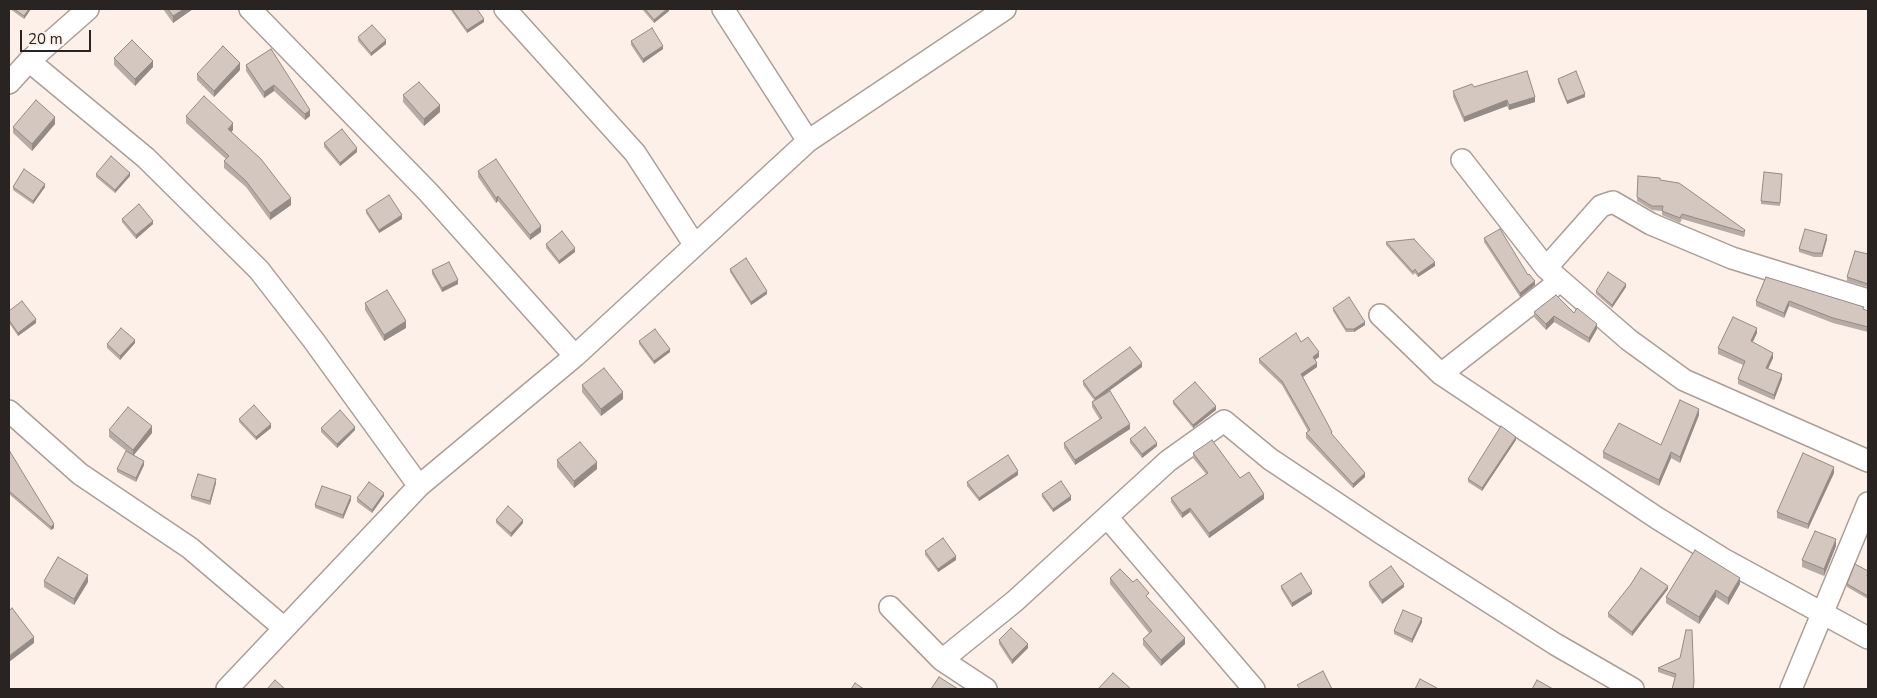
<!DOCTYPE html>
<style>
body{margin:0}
#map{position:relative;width:1877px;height:698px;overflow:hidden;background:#fdf0e8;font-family:"Nunito Sans",sans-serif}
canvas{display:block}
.frame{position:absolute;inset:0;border:10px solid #292422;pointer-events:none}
.scale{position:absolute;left:20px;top:30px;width:71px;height:22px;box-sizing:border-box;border:2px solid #292422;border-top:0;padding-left:6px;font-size:15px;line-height:18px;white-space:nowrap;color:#292422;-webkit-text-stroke:4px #fdf0e8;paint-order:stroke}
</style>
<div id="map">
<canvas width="1877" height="698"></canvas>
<div class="frame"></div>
<div class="scale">20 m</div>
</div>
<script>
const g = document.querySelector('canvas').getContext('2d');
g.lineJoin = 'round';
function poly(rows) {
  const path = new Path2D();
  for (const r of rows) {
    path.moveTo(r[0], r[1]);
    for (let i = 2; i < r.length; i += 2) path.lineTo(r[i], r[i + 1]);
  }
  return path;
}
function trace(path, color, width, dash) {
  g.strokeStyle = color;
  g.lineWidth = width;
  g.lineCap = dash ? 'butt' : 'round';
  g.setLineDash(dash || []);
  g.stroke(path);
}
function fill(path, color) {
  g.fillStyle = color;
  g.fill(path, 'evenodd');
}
const minor = poly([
 [250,9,429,193,575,356],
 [505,9,635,153,694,244],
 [723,9,808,141],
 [29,61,146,158,259,270,314,341,419,486],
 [9,83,29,61,88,9],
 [1462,160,1546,268,1629,340,1684,380,1868,461],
 [1546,268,1601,206,1613,202,1651,224,1732,258,1868,300],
 [1380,315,1441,374,1657,518,1723,559,1868,638],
 [1441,374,1560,281],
 [9,411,80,474,190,548,284,628],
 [1107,517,1254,689],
 [890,607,942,660,986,689],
 [942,660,1015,601,1168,461,1224,421,1270,459,1381,533,1555,644,1633,689],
 [227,689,419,486,575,356,808,141,1005,9],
 [1791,689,1868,503]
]);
trace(minor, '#ab9e97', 24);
trace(minor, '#fff', 21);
fill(poly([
 [10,9,31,9,24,19],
 [163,9,193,9,173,23],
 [450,9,477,9,484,22,467,33],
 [642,9,669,9,669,11,654,23],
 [358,37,386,44,371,56,358,41],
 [631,41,663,49,643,63,631,45],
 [271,49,310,116,305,120,274,91,264,98,246,71,246,65],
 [114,58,153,67,135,86,114,65],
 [240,70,214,97,197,80,197,74],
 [1558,79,1585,97,1567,104,1558,82],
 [1474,87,1535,102,1509,110,1507,106,1464,122,1453,97,1453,91],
 [403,95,440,112,424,126,403,102],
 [186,116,233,130,231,132,291,205,270,220,246,187,224,168,224,161,226,159,186,123],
 [55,124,32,151,13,133,13,127],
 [324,143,357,152,340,166,324,147],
 [478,171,541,232,530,240,498,201,496,203,478,177],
 [96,174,130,176,115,193,96,177],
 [1782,174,1780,206,1761,204,1761,201],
 [1638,176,1745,230,1745,234,1744,237,1682,219,1680,223,1662,215,1662,211,1652,210,1637,201],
 [13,187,45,187,33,204,13,190],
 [366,210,402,219,379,233,366,213],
 [122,219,153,224,136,239,122,222],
 [1484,238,1528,275,1535,285,1520,297,1484,242],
 [1827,239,1822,257,1814,257,1799,252,1799,249],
 [1386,242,1435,266,1418,277,1415,273,1413,275,1386,245],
 [546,244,575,252,559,264,546,248],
 [1868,254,1868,287,1847,281,1847,277],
 [730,269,767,294,751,305,730,272],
 [432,270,458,284,442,292,432,274],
 [1766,277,1868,311,1868,332,1833,323,1789,306,1784,318,1756,306,1756,301],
 [1626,287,1612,308,1596,294,1596,291],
 [365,303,406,328,384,341,365,310],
 [1333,308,1365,325,1354,332,1346,332,1333,311],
 [9,311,36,323,18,336,9,323],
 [1534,312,1574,313,1597,329,1589,343,1554,322,1546,330,1534,317],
 [1757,333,1752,342,1773,358,1768,369,1782,379,1774,400,1738,384,1738,379,1743,365,1718,354,1718,348],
 [639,341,670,352,654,364,639,344],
 [1301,342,1319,357,1315,360,1317,367,1303,377,1332,435,1365,477,1353,488,1306,438,1306,433,1308,431,1282,385,1259,363,1259,359],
 [135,343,120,360,107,348,107,344],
 [1142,367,1106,393,1130,429,1075,465,1064,448,1064,443,1100,420,1092,407,1092,402,1094,400,1083,385,1083,381],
 [582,385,623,399,601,416,582,392],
 [1173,401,1216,410,1193,428,1173,404],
 [1699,415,1680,463,1671,458,1659,486,1603,458,1603,452,1661,445],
 [239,419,271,428,256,440,239,422],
 [321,428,355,430,337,448,321,432],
 [109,430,152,433,133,456,144,465,136,482,117,472,117,469,129,453,109,437],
 [1130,439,1157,446,1142,458,1130,443],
 [1516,440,1482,491,1468,482,1468,479],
 [9,450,54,528,51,530,9,494],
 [1193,453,1240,478,1264,499,1209,538,1190,512,1182,518,1171,502,1171,498,1206,474,1193,458],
 [557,460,597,469,574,488,557,467],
 [1834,473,1808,529,1777,518,1777,512],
 [1018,475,979,501,967,486,967,482],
 [216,483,210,505,191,499,191,496],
 [1042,494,1071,500,1053,512,1042,497],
 [384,496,372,513,357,502,357,498],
 [351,500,343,519,315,508,315,505],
 [496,520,523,523,511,537,496,523],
 [1836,546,1824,576,1802,567,1802,560],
 [925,551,956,560,938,572,925,555],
 [1868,571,1868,599,1847,587,1847,584],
 [1110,578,1149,599,1185,644,1161,666,1143,645,1143,639,1149,633,1110,584],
 [44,581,88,582,74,605,44,587],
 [1369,582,1404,587,1382,604,1369,586],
 [1740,584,1728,605,1716,597,1699,624,1666,603,1666,597],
 [1281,586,1312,594,1292,607,1281,589],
 [1668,589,1632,636,1608,617,1608,613],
 [1422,622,1412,643,1394,634,1394,631],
 [999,640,1028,648,1012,664,999,644],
 [1680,658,1694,685,1693,689,1672,689,1675,678,1658,672,1658,668]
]), '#b6aba5');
fill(poly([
 [29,9,31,9,24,19,24,16],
 [184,9,193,9,173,23,173,16],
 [667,9,669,9,669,11,654,23,654,20],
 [484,19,484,22,467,33,467,30],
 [386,40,386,44,371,56,371,53],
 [663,46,663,49,643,63,643,59],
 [153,61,153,67,135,86,135,79],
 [240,63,240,70,214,97,214,91],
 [274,85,274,91,264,98,264,92],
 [1585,94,1585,97,1567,104,1567,101],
 [1535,97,1535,102,1509,110,1509,105],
 [1507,100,1507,106,1464,122,1464,117],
 [440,105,440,112,424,126,424,119],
 [310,110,310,116,305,120,305,114],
 [55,117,55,124,32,151,32,144],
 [233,123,233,130,228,136,228,129],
 [357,148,357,152,340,166,340,163],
 [130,173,130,176,115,193,115,190],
 [45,184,45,187,33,204,33,201],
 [498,196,498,201,496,203,496,198],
 [291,198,291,205,270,220,270,213],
 [402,215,402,219,379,233,379,230],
 [153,221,153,224,136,239,136,235],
 [541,226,541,232,530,240,530,235],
 [1827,235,1827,239,1822,257,1822,253],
 [575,248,575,252,559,264,559,261],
 [1435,262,1435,266,1418,277,1418,274],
 [458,280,458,284,442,292,442,288],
 [1535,281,1535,285,1520,297,1520,293],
 [1626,284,1626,287,1612,308,1612,305],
 [767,291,767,294,751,305,751,302],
 [1789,301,1789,306,1784,318,1784,313],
 [1554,316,1554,322,1546,330,1546,324],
 [36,319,36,323,18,336,18,333],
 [406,321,406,328,384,341,384,335],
 [1365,322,1365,325,1354,332,1354,329],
 [1597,324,1597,329,1589,343,1589,338],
 [1757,328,1757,333,1751,346,1751,341],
 [135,340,135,343,120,360,120,356],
 [670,349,670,352,654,364,654,361],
 [1319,352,1319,357,1313,361,1313,357],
 [1773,353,1773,358,1766,373,1766,368],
 [1142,363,1142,367,1095,401,1095,398],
 [1317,363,1317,367,1301,378,1301,374],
 [1782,374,1782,379,1774,400,1774,395],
 [623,392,623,399,601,416,601,409],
 [1216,406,1216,410,1193,428,1193,425],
 [1699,409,1699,415,1680,463,1680,457],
 [271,424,271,428,256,440,256,437],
 [1130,424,1130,429,1075,465,1075,460],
 [152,426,152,433,133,456,133,450],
 [355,427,355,430,337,448,337,444],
 [1516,437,1516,440,1482,491,1482,488],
 [1157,443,1157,446,1142,458,1142,454],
 [1671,452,1671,458,1659,486,1659,480],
 [144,461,144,465,136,482,136,478],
 [597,462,597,469,574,488,574,481],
 [1834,467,1834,473,1808,529,1808,524],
 [1018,471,1018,475,979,501,979,498],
 [1365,473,1365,477,1353,488,1353,484],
 [216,479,216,483,210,505,210,501],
 [384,493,384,496,372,513,372,510],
 [1264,494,1264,499,1209,538,1209,533],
 [351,496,351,500,343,519,343,515],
 [1071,496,1071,500,1053,512,1053,509],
 [1190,508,1190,512,1182,518,1182,513],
 [523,520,523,523,511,537,511,533],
 [54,524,54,528,51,530,51,527],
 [1836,539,1836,546,1824,576,1824,569],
 [956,556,956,560,938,572,938,569],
 [88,575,88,582,74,605,74,599],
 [1740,578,1740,584,1728,605,1728,598],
 [1404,584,1404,587,1382,604,1382,600],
 [1668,586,1668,589,1632,636,1632,632],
 [1716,590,1716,597,1699,624,1699,617],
 [1312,591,1312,594,1292,607,1292,603],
 [1422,618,1422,622,1412,643,1412,639],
 [34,637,34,643,9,662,9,656],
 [1185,638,1185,644,1161,666,1161,660],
 [1028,644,1028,648,1012,664,1012,660]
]), '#948b86');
const building = poly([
 [14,9,29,9,24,16,14,9],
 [168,9,184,9,173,16,168,9],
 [452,9,477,9,484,19,467,30,452,9],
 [645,9,667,9,654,20,645,9],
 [372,25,386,40,371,53,358,37,372,25],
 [652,28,663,46,643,59,631,41,652,28],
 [132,40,153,61,135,79,114,58,132,40],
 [223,46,240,63,214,91,197,74,223,46],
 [271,49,310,110,305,114,274,85,264,92,246,65,271,49],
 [1527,71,1535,97,1509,105,1507,100,1464,117,1453,91,1472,84,1474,87,1527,71],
 [1576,71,1585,94,1567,101,1558,79,1576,71],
 [419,82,440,105,424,119,403,95,419,82],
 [204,96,233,123,228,129,261,159,291,198,270,213,246,181,224,161,229,156,186,116,204,96],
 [36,100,55,117,32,144,13,127,36,100],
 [342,129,357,148,340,163,324,143,342,129],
 [111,156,130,173,115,190,96,174,111,156],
 [496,159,541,226,530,235,498,196,496,198,478,171,496,159],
 [24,169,45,184,33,201,13,187,24,169],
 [1764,172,1782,174,1780,203,1761,201,1764,172],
 [1638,176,1660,178,1660,180,1679,183,1745,230,1744,232,1682,214,1680,218,1662,211,1663,206,1652,206,1637,197,1638,176],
 [389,195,402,215,379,230,366,210,389,195],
 [139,204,153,221,136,235,122,219,139,204],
 [1500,229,1528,275,1529,274,1535,281,1520,293,1484,238,1500,229],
 [1805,229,1827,235,1822,253,1814,253,1799,249,1805,229],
 [562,231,575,248,559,261,546,244,562,231],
 [1414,239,1435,262,1418,274,1415,269,1413,272,1386,242,1414,239],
 [1855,251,1868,254,1868,284,1847,277,1855,251],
 [746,258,767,291,751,302,730,269,746,258],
 [449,262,458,280,442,288,432,270,449,262],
 [1608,272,1626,284,1612,305,1596,291,1608,272],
 [1766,277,1864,307,1863,309,1868,311,1868,327,1833,318,1789,301,1784,313,1756,301,1766,277],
 [387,290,406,321,384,335,365,303,387,290],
 [1556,295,1574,313,1577,308,1597,324,1589,338,1554,316,1546,324,1534,312,1556,295],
 [1349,297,1365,322,1354,329,1346,329,1333,308,1349,297],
 [22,301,36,319,18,333,9,320,9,311,22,301],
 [1733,317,1757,328,1751,341,1773,353,1766,368,1782,374,1774,395,1738,379,1745,361,1718,348,1733,317],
 [121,328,135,340,120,356,107,344,121,328],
 [655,329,670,349,654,361,639,341,655,329],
 [1296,333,1301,342,1308,337,1319,352,1313,357,1317,363,1301,374,1332,432,1331,433,1365,473,1353,484,1306,433,1310,430,1282,381,1259,359,1296,333],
 [1130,347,1142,363,1095,398,1083,381,1130,347],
 [604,368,623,392,601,409,582,385,604,368],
 [1195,382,1216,406,1193,425,1173,401,1195,382],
 [1110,391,1130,424,1075,460,1064,443,1102,418,1092,402,1110,391],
 [1680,400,1699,409,1680,457,1671,452,1659,480,1603,452,1619,423,1661,445,1680,400],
 [254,405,271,424,256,437,239,419,254,405],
 [128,407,152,426,133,450,109,430,128,407],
 [340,410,355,427,337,444,321,428,340,410],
 [1501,426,1516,437,1482,488,1468,479,1501,426],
 [1145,427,1157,443,1142,454,1130,439,1145,427],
 [1212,440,1240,478,1249,472,1264,494,1209,533,1190,508,1182,513,1171,498,1208,473,1193,453,1212,440],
 [580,442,597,462,574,481,557,460,580,442],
 [9,450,54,524,51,527,9,491,9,450],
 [126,451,144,461,136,478,117,469,126,451],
 [1803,453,1834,467,1808,524,1777,512,1803,453],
 [1008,455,1018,471,979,498,967,482,1008,455],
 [198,474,216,479,210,501,191,496,198,474],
 [1061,481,1071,496,1053,509,1042,494,1061,481],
 [369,482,384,493,372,510,357,498,369,482],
 [322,486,351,496,343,515,315,505,322,486],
 [508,506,523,520,511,533,496,520,508,506],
 [1815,531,1836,539,1824,569,1802,560,1815,531],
 [943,538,956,556,938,569,925,551,943,538],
 [1695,550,1740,578,1728,598,1716,590,1699,617,1666,597,1695,550],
 [58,557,88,575,74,599,44,581,58,557],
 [1855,564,1868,571,1867,576,1868,576,1868,596,1847,584,1855,564],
 [1391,566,1404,584,1382,600,1369,582,1391,566],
 [1641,568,1668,586,1632,632,1608,613,1631,584,1641,568],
 [1120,569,1133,582,1137,579,1149,593,1146,596,1185,638,1161,660,1143,639,1152,631,1110,578,1120,569],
 [1301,573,1312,591,1292,603,1281,586,1301,573],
 [12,608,34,637,9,656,9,611,12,608],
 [1403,610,1422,618,1412,639,1394,631,1403,610],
 [1011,628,1028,644,1012,660,999,640,1011,628],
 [1686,630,1692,630,1694,682,1693,689,1672,689,1676,674,1658,668,1680,658,1686,630],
 [1323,671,1332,689,1300,689,1297,685,1323,671],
 [1113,673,1131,689,1098,689,1113,673],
 [939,677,958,689,931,689,939,677],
 [1420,679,1437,688,1436,689,1415,689,1420,679],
 [275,680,285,689,267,689,275,680],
 [1537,680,1553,689,1532,689,1537,680],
 [855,683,864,689,851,689,855,683]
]);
fill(building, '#d4c7c0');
trace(building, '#948b86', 1);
</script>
